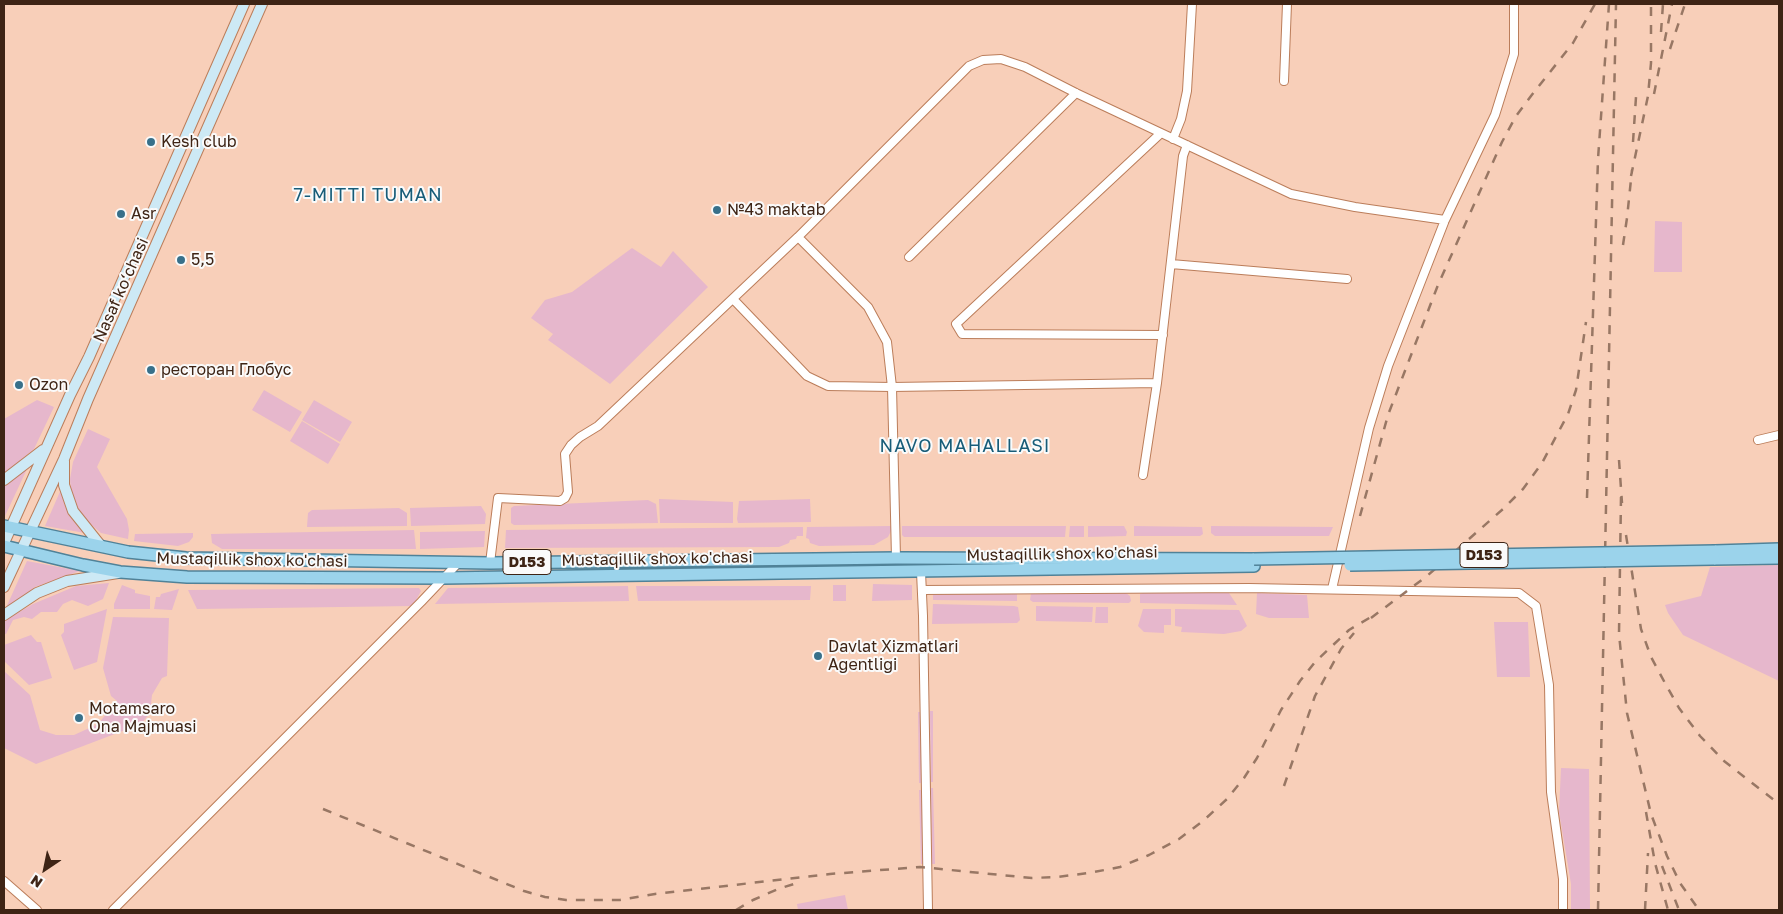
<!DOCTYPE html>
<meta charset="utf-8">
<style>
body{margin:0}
#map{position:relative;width:1783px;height:914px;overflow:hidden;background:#f8cfb9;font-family:"Golos Text",sans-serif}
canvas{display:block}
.frame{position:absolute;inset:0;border:5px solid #3e2415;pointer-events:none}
.north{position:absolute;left:20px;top:844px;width:50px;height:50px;-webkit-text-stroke:4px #fafafa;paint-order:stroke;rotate:214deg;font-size:14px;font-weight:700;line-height:20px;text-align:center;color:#3e2415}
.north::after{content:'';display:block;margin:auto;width:18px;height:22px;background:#3e2415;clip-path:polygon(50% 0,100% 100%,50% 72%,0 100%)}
</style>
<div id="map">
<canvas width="1783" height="914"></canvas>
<div class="frame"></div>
<div class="north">N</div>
</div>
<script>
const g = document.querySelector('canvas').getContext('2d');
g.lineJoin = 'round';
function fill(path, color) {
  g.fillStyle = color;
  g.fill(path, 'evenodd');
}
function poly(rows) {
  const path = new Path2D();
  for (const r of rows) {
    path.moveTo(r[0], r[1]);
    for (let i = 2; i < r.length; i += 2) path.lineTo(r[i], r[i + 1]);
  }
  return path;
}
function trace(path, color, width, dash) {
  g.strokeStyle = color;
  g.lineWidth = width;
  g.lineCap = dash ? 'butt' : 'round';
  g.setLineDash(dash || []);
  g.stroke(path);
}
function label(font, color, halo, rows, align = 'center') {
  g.font = font + ' "Golos Text",sans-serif';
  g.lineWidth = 4;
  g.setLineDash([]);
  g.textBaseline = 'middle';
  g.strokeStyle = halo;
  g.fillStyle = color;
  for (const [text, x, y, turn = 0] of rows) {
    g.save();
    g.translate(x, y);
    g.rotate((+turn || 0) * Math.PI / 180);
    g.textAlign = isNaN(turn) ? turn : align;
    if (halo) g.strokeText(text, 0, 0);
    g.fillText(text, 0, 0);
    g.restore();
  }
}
fill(poly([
 [1655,221,1682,222,1682,272,1654,272],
 [632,248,661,267,673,251,708,287,610,384,548,340,553,334,531,318,545,300,572,292],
 [264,390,302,412,290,432,252,410],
 [37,400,54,407,34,449,4,474,4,419],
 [314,400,352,422,340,442,302,420],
 [302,421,340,444,328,464,290,441],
 [88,429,110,439,97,467,127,519,129,530,128,539,101,533,88,522,77,508,71,492,70,479,73,462],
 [27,469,5,516,4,516,4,487],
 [62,487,64,503,69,515,85,533,45,526],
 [659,499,733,502,733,523,660,523],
 [810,499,811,522,738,523,737,519,739,501],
 [648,500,656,504,658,523,514,525,511,523,511,508,514,506],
 [481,506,486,514,485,524,411,526,410,508],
 [399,508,407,513,407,526,307,527,308,513,312,510],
 [891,526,891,531,888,537,874,545,819,546,810,543,809,539,806,538,807,527],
 [902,526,1066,526,1065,537,904,537,902,535],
 [1070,526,1084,526,1084,537,1069,537],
 [1088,526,1124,526,1127,532,1126,536,1088,537],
 [1134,526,1202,527,1203,534,1200,536,1134,536],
 [1211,526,1333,527,1329,536,1215,536,1211,533],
 [803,527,803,536,797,536,796,539,790,540,789,543,779,547,505,548,506,530],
 [414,530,416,549,222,549,212,543,211,534],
 [485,531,484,547,420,549,420,532],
 [193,533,193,537,189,542,178,546,134,541,135,534],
 [27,561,80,571,35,587,5,610],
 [1779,565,1779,681,1683,635,1668,613,1665,605,1701,596,1710,567],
 [109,583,103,599,88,606,72,600,63,604,57,612,41,612,32,619,24,617,13,620,6,634,4,634,4,621,33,604,76,586],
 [873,584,912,585,912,600,872,601],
 [122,585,135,590,135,593,150,596,150,609,114,609,114,604],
 [833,585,846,585,846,601,833,601],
 [628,586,629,601,435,604,448,588],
 [636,586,811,586,810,600,638,601],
 [419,588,421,591,413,606,197,609,188,590],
 [179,589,172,610,154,609,156,597,160,597,161,594],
 [1222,590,1229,593,1237,605,1140,603,1140,594,1144,592],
 [1016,592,1017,593,1017,601,933,600,933,593],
 [1031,593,1126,593,1130,596,1131,601,1129,603,1033,602,1030,600],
 [1257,593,1307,595,1309,618,1269,618,1256,614],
 [933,604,1014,606,1018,607,1020,620,1017,623,932,624],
 [1036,606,1093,607,1092,622,1036,621],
 [1096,607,1108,607,1108,623,1095,623],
 [107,609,97,662,74,670,61,635,64,632,64,624],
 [1143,609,1171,609,1171,625,1164,625,1164,633,1144,632,1138,626],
 [1175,609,1239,610,1247,626,1241,631,1224,634,1181,632,1182,627,1175,626],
 [113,617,169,618,167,676,162,678,152,695,150,713,141,724,36,764,4,748,4,671,30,695,40,730,56,735,74,735,98,724,117,701,111,696,103,668],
 [1494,622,1528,622,1530,677,1497,677],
 [31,635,37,642,41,642,52,678,29,685,4,661,4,645],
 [930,711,933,711,933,782,931,782],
 [918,712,921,712,921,783,919,783],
 [1561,768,1589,769,1590,910,1571,910,1571,884,1559,812],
 [931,788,933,788,935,864,932,864],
 [919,790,922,790,923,864,921,864],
 [845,895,848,910,798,910,797,904]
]), '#e6b7cc');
const street = poly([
 [1284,81,1287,4],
 [1161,133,956,324,962,334,1163,335],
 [1173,139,1181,119,1187,91,1192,4],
 [798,237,868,307,887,342,892,387,896,558],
 [909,257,1076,93],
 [1171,264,1347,279],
 [733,299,807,376,828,386,892,387,1157,383],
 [1758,440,1779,435],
 [1143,475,1157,383,1183,156,1187,145],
 [490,563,498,498,560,501,565,498,568,492,565,454,571,445,580,437,598,426,798,237,969,66,983,60,1001,59,1025,67,1076,93,1291,194,1355,207,1445,220],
 [921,572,923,616,928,910],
 [1332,589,1369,428,1388,366,1445,220,1495,115,1514,54,1514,4],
 [922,590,1249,588,1519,593,1536,606,1549,685,1551,792,1563,879,1563,910],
 [4,881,37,910],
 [113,910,421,602,459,562]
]);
const secondary = poly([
 [64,461,64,485,73,511,101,546],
 [4,480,43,450],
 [4,543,70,395,89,357,244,4],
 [4,587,64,459,88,399,262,4],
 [4,615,37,593,67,581,118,573]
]);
const primary = poly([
 [4,526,128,552,186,558,490,563,896,558,1254,559],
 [4,546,83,565,120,572,187,577,443,578,1254,566],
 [1715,551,1779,549],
 [1714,559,1779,558]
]);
trace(street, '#bb7d5a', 10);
trace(secondary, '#bb7d5a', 12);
trace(primary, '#508298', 14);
trace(street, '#fff', 8);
trace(secondary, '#cde9f5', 10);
trace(primary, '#9bd3eb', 11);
trace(poly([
 [1661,32,1663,4],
 [1670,49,1685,4],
 [1654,94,1672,4],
 [1633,142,1636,97],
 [1631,176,1648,96,1651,63,1651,4],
 [1623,245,1627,218,1632,170],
 [1619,460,1622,503],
 [1621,497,1619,634,1627,713,1651,814,1667,856,1680,883,1699,910],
 [1587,498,1598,159,1609,4],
 [1360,516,1388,415,1438,285,1502,142,1516,116,1531,96,1573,43,1595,4],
 [1626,535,1641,629,1651,657,1665,683,1679,708,1700,736,1724,761,1779,804],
 [1371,618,1427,576,1503,509,1523,489,1542,463,1568,414,1576,390,1586,322],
 [1284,786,1315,696,1341,649,1354,633],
 [323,809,524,891,545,897,566,900,620,900,655,894,830,874,920,867,1032,878,1057,877,1089,873,1120,867,1149,855,1179,839,1203,821,1227,799,1244,778,1257,758,1281,710,1300,681,1315,662,1349,630,1376,614],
 [1646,812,1655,863,1668,910],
 [1662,866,1679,910],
 [736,910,753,900,778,889,797,883],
 [1598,910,1616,4],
 [1645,910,1648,853]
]), '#987764', 2.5, [9, 9]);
const primaryBridge = poly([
 [1254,559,1715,551],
 [1350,565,1714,559]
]);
trace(primaryBridge, '#508298', 14, []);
trace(primaryBridge, '#9bd3eb', 11);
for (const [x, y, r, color] of [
 [151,142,5,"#38708a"],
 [717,210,5,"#38708a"],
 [121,214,5,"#38708a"],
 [181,260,5,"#38708a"],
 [151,370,5,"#38708a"],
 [19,385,5,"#38708a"],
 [818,656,5,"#38708a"],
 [79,718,5,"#38708a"]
]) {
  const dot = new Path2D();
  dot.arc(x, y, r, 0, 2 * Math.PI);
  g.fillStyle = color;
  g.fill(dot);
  trace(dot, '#fafafa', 2);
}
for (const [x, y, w] of [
 [1484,555,48],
 [527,562,48]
]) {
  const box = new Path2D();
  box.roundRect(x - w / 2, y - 12.5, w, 25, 4);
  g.fillStyle = '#fafafa';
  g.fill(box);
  trace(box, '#3e2415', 1);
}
label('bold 15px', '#3e2415', null, [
 ["D153",1484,555],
 ["D153",527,562]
]);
label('16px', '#3e2415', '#fafafa', [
 ["Kesh club",161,142],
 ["№43 maktab",727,210],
 ["Asr",131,214],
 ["5,5",191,260],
 ["ресторан Глобус",161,370],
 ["Ozon",29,385],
 ["Davlat Xizmatlari",828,647],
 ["Agentligi",828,665],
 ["Motamsaro",89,709],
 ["Ona Majmuasi",89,727]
], 'left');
label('16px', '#3e2415', '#fafafa', [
 ["Nasaf ko‘chasi",121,290,-66],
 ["Mustaqillik shox ko'chasi",1062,554,-1],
 ["Mustaqillik shox ko'chasi",657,559,-1],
 ["Mustaqillik shox ko'chasi",252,560,1]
]);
g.letterSpacing = '1px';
label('18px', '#175c78', '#fafafa', [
 ["7-MITTI TUMAN",368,195],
 ["NAVO MAHALLASI",965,446]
]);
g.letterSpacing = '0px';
</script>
